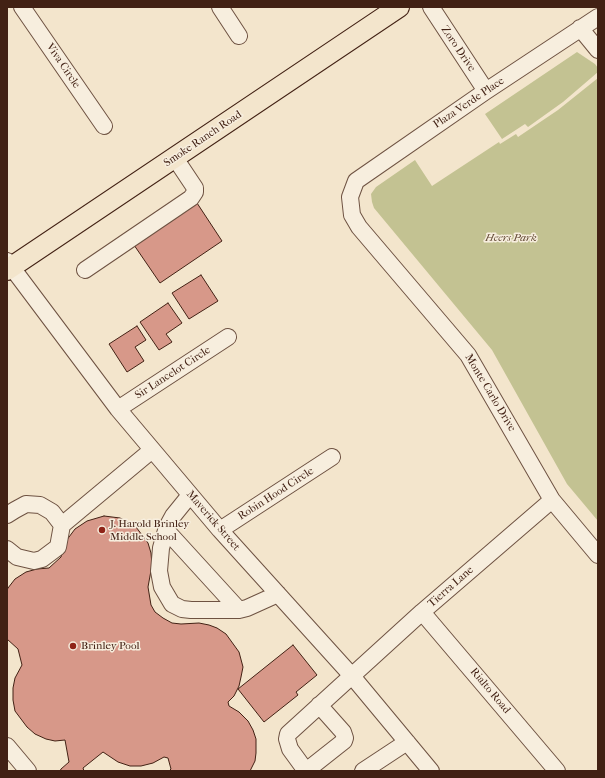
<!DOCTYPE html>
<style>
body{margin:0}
#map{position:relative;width:605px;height:778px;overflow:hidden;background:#f3e5cc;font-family:"IM FELL French Canon",serif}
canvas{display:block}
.frame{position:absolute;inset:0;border:8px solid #422114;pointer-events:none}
</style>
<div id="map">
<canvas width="605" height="778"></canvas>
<div class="frame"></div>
</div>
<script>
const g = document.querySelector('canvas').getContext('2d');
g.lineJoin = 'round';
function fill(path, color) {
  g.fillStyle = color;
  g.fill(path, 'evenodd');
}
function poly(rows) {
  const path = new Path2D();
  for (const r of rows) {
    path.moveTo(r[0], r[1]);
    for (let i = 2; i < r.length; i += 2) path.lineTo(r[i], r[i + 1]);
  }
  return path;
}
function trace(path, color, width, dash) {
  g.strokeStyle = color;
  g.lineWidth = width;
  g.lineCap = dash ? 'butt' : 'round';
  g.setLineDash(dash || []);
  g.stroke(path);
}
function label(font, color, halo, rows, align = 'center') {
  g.font = font + ' "IM FELL French Canon",serif';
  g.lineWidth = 3;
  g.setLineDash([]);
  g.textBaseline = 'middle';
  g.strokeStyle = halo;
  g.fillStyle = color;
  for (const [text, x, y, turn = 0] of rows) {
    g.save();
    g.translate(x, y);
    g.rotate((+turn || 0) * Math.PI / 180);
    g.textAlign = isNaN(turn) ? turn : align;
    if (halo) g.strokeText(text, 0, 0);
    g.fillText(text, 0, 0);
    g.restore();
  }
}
fill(poly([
 [577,52,595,64,598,68,598,72,563,102,528,127,525,124,502,139,485,114],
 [598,78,598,521,567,484,492,350,374,208,372,202,371,194,376,187,415,160,432,186,499,142,500,144,516,134,518,137,558,110]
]), '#c3c292');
const building = poly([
 [197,203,222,241,160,283,134,245,197,203],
 [201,275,218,301,189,319,172,293,201,275],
 [168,303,182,323,166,334,172,342,159,350,140,322,168,303],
 [137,326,146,340,135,347,144,361,127,372,109,344,137,326],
 [104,516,120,518,128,522,136,527,148,543,151,553,152,565,148,587,151,605,155,612,163,618,172,623,181,624,199,623,209,625,217,628,226,634,239,652,243,667,241,677,239,686,234,696,228,702,229,706,239,712,248,721,253,730,256,739,256,753,255,761,250,771,169,771,171,769,168,758,164,757,153,763,141,766,130,766,118,762,103,752,83,768,84,771,60,771,61,769,69,762,65,740,55,741,46,739,35,734,27,727,15,711,13,700,13,688,15,678,22,665,18,649,7,639,7,590,8,588,15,579,26,572,37,569,49,568,61,557,66,541,75,529,87,521,104,516],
 [293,645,317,675,296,692,298,695,264,722,238,689,293,645]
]);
fill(building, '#d79889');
trace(building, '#422114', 1);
const minor = poly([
 [22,7,104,126],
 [220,7,239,36],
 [431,7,486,91],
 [598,17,486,91,356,181,350,197,352,215,359,227,468,355,552,500,598,555],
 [580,28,598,50],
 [7,261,118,409,220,530,352,676,431,771],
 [85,270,191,198,195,192,195,188,175,158],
 [118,409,228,337],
 [190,495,173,516,167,527,161,548,159,571,162,587,172,604,182,609,191,610,239,610,247,608,278,594],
 [7,515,15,510,26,504,40,505,52,512,62,525],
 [166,530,239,610],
 [220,530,332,457],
 [7,549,17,557,34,561,42,559,58,547,62,525,152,450],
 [422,612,557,771],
 [7,746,28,771],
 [306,771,290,749,287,739,288,734,422,612,552,500],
 [306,771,344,741,345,738,343,732,319,705],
 [363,771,407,742]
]);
const major = poly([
 [7,270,399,7]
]);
trace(minor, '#6e5242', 18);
trace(major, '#422114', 22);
trace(minor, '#f7eede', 16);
trace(major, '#f3e5cc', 20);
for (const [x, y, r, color] of [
 [102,530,4,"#8f2418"],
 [73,646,4,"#8f2418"]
]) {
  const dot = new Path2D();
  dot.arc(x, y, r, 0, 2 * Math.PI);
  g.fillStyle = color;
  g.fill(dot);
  trace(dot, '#f7eede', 1.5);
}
label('11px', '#422114', '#f7eede', [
 ["Zoro Drive",458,49,56],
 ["Viva Circle",63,66,56],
 ["Plaza Verde Place",469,103,-34],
 ["Smoke Ranch Road",203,139,-34],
 ["Sir Lancelot Circle",173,373,-33],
 ["Monte Carlo Drive",490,393,59],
 ["Robin Hood Circle",276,494,-33],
 ["Maverick Street",213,521,49],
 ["Tierra Lane",451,587,-41],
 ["Rialto Road",490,691,50]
]);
label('italic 11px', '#624934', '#f7eede', [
 ["Heers Park",511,238]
]);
label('11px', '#422114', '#f7eede', [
 ["J. Harold Brinley",110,524],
 ["Middle School",110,537],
 ["Brinley Pool",81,646]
], 'left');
</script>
